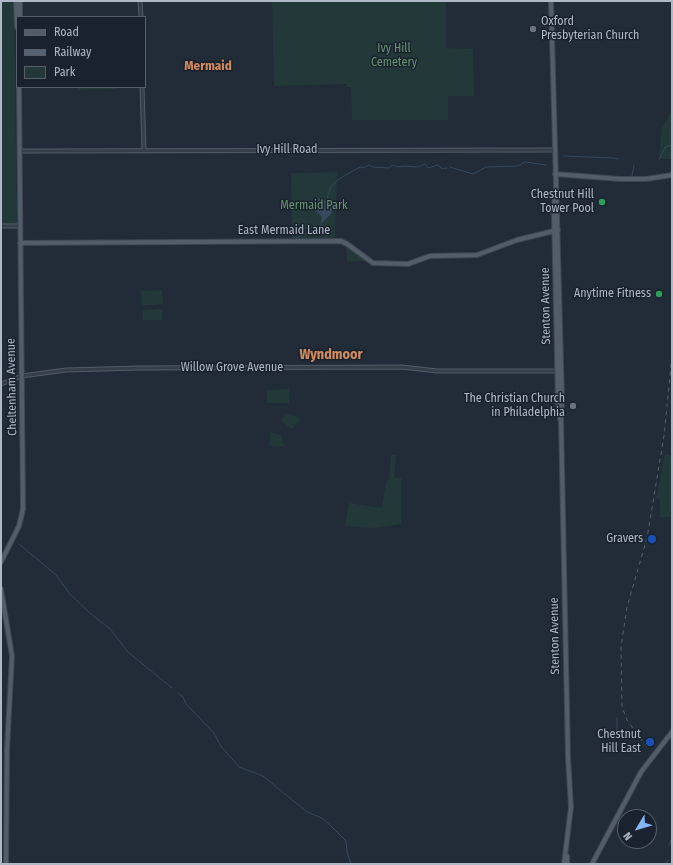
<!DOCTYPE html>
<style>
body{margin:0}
#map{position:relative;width:673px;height:865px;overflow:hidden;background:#212c38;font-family:"Fira Sans Condensed",sans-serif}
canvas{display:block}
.frame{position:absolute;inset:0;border:2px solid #afb9c5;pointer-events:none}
.legend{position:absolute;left:16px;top:16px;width:130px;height:72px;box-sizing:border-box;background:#1a232d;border:1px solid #565f6a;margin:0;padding:5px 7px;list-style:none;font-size:12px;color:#afb9c5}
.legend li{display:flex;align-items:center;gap:8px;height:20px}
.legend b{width:20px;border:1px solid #565f6a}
.north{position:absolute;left:617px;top:809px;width:40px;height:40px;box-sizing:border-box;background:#1a232d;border:1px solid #565f6a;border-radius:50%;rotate:232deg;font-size:11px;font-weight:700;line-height:16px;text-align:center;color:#afb9c5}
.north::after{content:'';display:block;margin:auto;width:14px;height:18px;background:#83b5f6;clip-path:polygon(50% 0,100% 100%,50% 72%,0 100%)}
</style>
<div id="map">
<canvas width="673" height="865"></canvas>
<div class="frame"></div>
<ul class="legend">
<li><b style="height:5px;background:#525d69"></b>Road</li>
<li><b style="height:5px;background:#576270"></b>Railway</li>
<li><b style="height:11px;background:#233839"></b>Park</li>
</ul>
<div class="north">N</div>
</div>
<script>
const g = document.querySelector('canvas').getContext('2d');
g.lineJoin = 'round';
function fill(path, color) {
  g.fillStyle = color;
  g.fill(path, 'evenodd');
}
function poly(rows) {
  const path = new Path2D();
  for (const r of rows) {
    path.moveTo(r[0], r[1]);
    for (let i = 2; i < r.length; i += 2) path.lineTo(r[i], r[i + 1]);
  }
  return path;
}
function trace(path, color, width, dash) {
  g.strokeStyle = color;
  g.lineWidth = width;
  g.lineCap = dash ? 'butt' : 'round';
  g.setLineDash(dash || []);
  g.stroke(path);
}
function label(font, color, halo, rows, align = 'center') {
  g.font = font + ' "Fira Sans Condensed",sans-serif';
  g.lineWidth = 3;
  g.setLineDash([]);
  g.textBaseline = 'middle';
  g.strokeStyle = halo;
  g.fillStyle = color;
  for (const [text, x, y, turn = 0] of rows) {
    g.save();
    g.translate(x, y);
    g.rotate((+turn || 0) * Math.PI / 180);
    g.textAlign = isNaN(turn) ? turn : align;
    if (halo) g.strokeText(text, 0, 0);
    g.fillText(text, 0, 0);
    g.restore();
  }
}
fill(poly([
 [1,1,14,1,17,223,15,224,1,224],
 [272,1,446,1,446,48,473,49,474,96,448,96,448,120,352,120,351,87,347,87,347,84,274,86],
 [78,87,117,87,117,89,78,90],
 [670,113,672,117,672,159,659,159,662,128],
 [337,172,335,238,292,239,291,173],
 [346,247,348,247,365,261,347,262],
 [162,290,163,304,142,306,141,291],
 [162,309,162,320,143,320,142,310],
 [289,389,289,403,267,403,267,390],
 [290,414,300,419,299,421,293,428,290,428,281,420,286,415],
 [270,432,281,435,284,447,269,446],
 [665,454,672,456,672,517,660,517,660,499,656,498],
 [391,455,396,455,394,478,401,478,401,524,373,528,345,526,349,503,382,508,386,482,389,479]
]), '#233839');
fill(poly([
 [318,198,326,201,332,210,331,214,322,223,321,222,322,217,315,210,314,202]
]), '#35495f');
trace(poly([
 [563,156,614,158,618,159],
 [659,160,665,147,672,145],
 [450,167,473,174,486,167,518,166,525,162,546,165],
 [632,176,634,165],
 [326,202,331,186,339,179,360,167,363,168,369,165,373,167,389,168,393,165,398,167,404,166,418,167,425,164,428,168,438,165,442,169,447,168],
 [296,238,312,231,319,232,321,223],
 [19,544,56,575,70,594,91,614,110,629,128,652,172,688],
 [178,693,183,697,186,704,214,733,220,745,239,767,263,776,307,812,322,818,331,826,346,841,347,852,351,864],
 [617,735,617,718],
 [669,845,672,838],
 [666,864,668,860]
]), '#35495f', 1);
const minor = poly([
 [140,1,141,17],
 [142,87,144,150],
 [20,151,555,150],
 [1,226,19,226],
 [1,384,22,376,66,370,140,368,402,367,437,371,559,371]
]);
const major = poly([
 [16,1,17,27],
 [20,1,20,17],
 [551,1,562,399,561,420,568,757,571,807,564,864],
 [555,174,620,179,646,179,672,175],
 [555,192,554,214,558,403,560,419],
 [20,243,341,241,347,244,373,263,408,264,430,256,477,255,517,240,558,230],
 [1,562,19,526,23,509,19,87],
 [1,589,12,656,7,749,6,864],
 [567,856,567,864],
 [592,864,641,772,672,732]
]);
trace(minor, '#525c66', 5);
trace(major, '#3e4752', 6);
trace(minor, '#353e49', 3);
trace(major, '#525d69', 4);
trace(poly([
 [647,747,627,720,622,707,621,647,627,607,647,538,664,436,672,356]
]), '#576270', 1, [4, 4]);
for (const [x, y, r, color] of [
 [533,29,4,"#6b7280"],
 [602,202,4,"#2e9e5b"],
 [659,294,4,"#2e9e5b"],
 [573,406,4,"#6b7280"],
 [652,539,5,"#1a4fb4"],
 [650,742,5,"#1a4fb4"]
]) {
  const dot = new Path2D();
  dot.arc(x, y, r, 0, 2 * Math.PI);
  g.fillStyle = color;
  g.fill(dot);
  trace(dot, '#1a232d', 1.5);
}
label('12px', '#afb9c5', '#1a232d', [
 ["Oxford",541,22,"left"],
 ["Presbyterian Church",541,36,"left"],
 ["Chestnut Hill",594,195],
 ["Tower Pool",594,209],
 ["Anytime Fitness",651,294],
 ["The Christian Church",565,399],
 ["in Philadelphia",565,413],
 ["Gravers",643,539],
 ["Chestnut",641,735],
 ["Hill East",641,749]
], 'right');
label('12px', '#67956f', '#1a232d', [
 ["Ivy Hill",394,49],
 ["Cemetery",394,63],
 ["Mermaid Park",314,206]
]);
label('12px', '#afb9c5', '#1a232d', [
 ["Ivy Hill Road",287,150],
 ["East Mermaid Lane",284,231],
 ["Stenton Avenue",546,306,-91],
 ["Willow Grove Avenue",232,368],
 ["Cheltenham Avenue",12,387,-91],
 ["Stenton Avenue",555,636,-91]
]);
label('bold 13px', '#d28b5e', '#1a232d', [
 ["Mermaid",208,66]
]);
label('bold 14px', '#d28b5e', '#1a232d', [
 ["Wyndmoor",331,355]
]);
</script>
